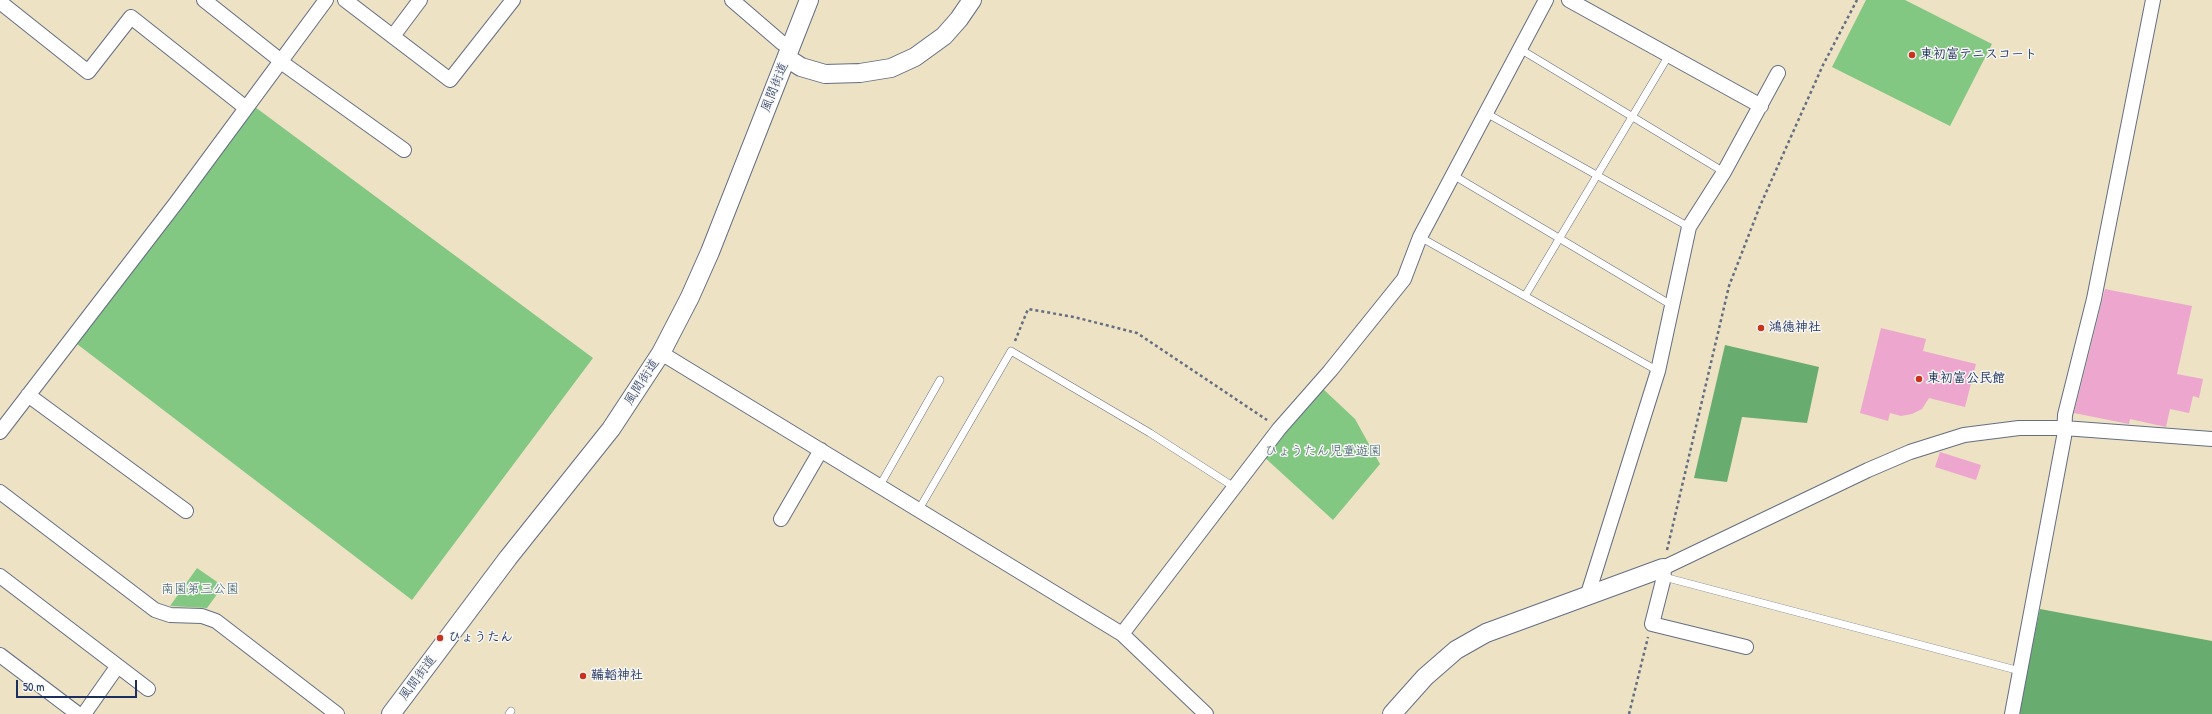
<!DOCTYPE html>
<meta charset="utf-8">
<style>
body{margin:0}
#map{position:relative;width:2212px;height:714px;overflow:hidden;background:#ede2c4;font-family:"Patrick Hand",sans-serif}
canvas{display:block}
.scale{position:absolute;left:16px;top:680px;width:121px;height:18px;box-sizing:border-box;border:2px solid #1b2f5e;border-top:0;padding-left:5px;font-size:12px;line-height:14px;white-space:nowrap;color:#1b2f5e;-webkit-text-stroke:3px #f6f6f2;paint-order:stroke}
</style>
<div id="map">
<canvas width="2212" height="714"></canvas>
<div class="scale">50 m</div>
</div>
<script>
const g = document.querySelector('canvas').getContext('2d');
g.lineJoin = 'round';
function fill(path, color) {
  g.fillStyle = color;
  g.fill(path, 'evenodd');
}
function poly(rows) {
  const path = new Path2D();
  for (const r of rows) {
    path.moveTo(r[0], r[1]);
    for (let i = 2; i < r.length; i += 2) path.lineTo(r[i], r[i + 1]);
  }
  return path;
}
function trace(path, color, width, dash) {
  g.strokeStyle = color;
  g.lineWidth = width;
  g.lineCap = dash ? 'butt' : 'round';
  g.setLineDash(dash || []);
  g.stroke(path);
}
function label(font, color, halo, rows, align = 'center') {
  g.font = font + ' "Patrick Hand","Klee One",sans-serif';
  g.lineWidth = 3;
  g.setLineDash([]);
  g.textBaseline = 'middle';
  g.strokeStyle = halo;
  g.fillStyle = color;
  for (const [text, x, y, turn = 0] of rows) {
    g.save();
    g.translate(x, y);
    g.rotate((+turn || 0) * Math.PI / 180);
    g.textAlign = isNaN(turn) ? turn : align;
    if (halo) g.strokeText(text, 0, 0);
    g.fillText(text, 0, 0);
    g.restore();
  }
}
fill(poly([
 [1866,0,1905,0,1992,44,1950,126,1832,67],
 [255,107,593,358,412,600,77,344],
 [1321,387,1355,419,1380,464,1333,520,1263,456],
 [197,568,223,586,207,608,170,606]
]), '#82c782');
fill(poly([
 [1725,345,1819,367,1807,423,1742,417,1727,482,1694,478],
 [2040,609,2212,641,2212,714,2018,714]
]), '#69ac70');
fill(poly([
 [2105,289,2192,306,2177,374,2203,379,2199,398,2193,396,2189,413,2170,409,2166,427,2130,419,2129,424,2074,413],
 [1881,328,1926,339,1923,351,1976,364,1965,407,1929,398,1922,409,1912,414,1901,416,1890,413,1888,421,1860,413],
 [1940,452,1981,465,1976,480,1935,467]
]), '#eda6ce');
const service = poly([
 [1520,49,1724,172],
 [1486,113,1689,227],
 [1453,175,1673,306],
 [1420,237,1658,371],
 [1525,296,1669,55],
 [879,487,940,380],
 [918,511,1011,351,1150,433,1234,487],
 [1664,577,2020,671],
 [509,714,511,711]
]);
const minor = poly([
 [204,0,281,61],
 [345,0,450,80,513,0],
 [732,0,782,43,792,46],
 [1569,0,1761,106],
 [0,2,88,72,131,17,246,108],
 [393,36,420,0],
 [281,62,404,150],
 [661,353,1122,634,1206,714],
 [28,395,186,511],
 [0,432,176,203,326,0],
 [0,492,155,610,170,615,202,616,216,621,337,714],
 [781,519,821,450],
 [0,576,148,689],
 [1587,597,1658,371,1689,227,1724,172,1778,73],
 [1122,634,1279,429,1330,371,1404,279,1420,237,1546,0],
 [1746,647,1652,624,1664,577,1663,568,1868,470,1910,452,1964,435,2019,428,2064,428,2212,439],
 [0,655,78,714],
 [84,714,117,667],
 [2012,714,2064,437,2065,415,2094,299,2153,0]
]);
const tertiary = poly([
 [787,58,801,67,825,74,860,73,891,68,915,57,944,36,959,19,972,0],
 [391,714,508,558,611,429,661,353,690,297,710,252,809,0],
 [1392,714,1425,677,1456,650,1486,633,1663,568]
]);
trace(service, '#646e82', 8);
trace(minor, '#646e82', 16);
trace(tertiary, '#646e82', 20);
trace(poly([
 [1015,341,1028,309,1074,317,1137,333,1267,420],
 [1667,550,1729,286,1760,206,1823,65,1857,0],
 [1629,714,1648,637]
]), '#646e82', 2.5, [3, 3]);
trace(service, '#fff', 7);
trace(minor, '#fff', 14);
trace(tertiary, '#fff', 18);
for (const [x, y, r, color] of [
 [1912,55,4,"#c8321e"],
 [1761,328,4,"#c8321e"],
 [1919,379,4,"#c8321e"],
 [440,638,4,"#c8321e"],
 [583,676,4,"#c8321e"]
]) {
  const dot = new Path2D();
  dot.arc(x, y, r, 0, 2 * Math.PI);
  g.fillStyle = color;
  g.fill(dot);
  trace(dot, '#f6f6f2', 1.5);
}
label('bold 13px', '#1b2f5e', '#f6f6f2', [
 ["東初富テニスコート",1920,55],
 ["鴻徳神社",1769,328],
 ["東初富公民館",1927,379],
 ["ひょうたん",448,638],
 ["鞴韜神社",591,676]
], 'left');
label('13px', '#1b2f5e', '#f6f6f2', [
 ["風間街道",775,87,-68],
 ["風間街道",642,382,-57],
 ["風間街道",418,678,-53]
]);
label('13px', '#3a5d69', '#f6f6f2', [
 ["ひょうたん児童遊園",1323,452],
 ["南園第三公園",200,590]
]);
</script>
